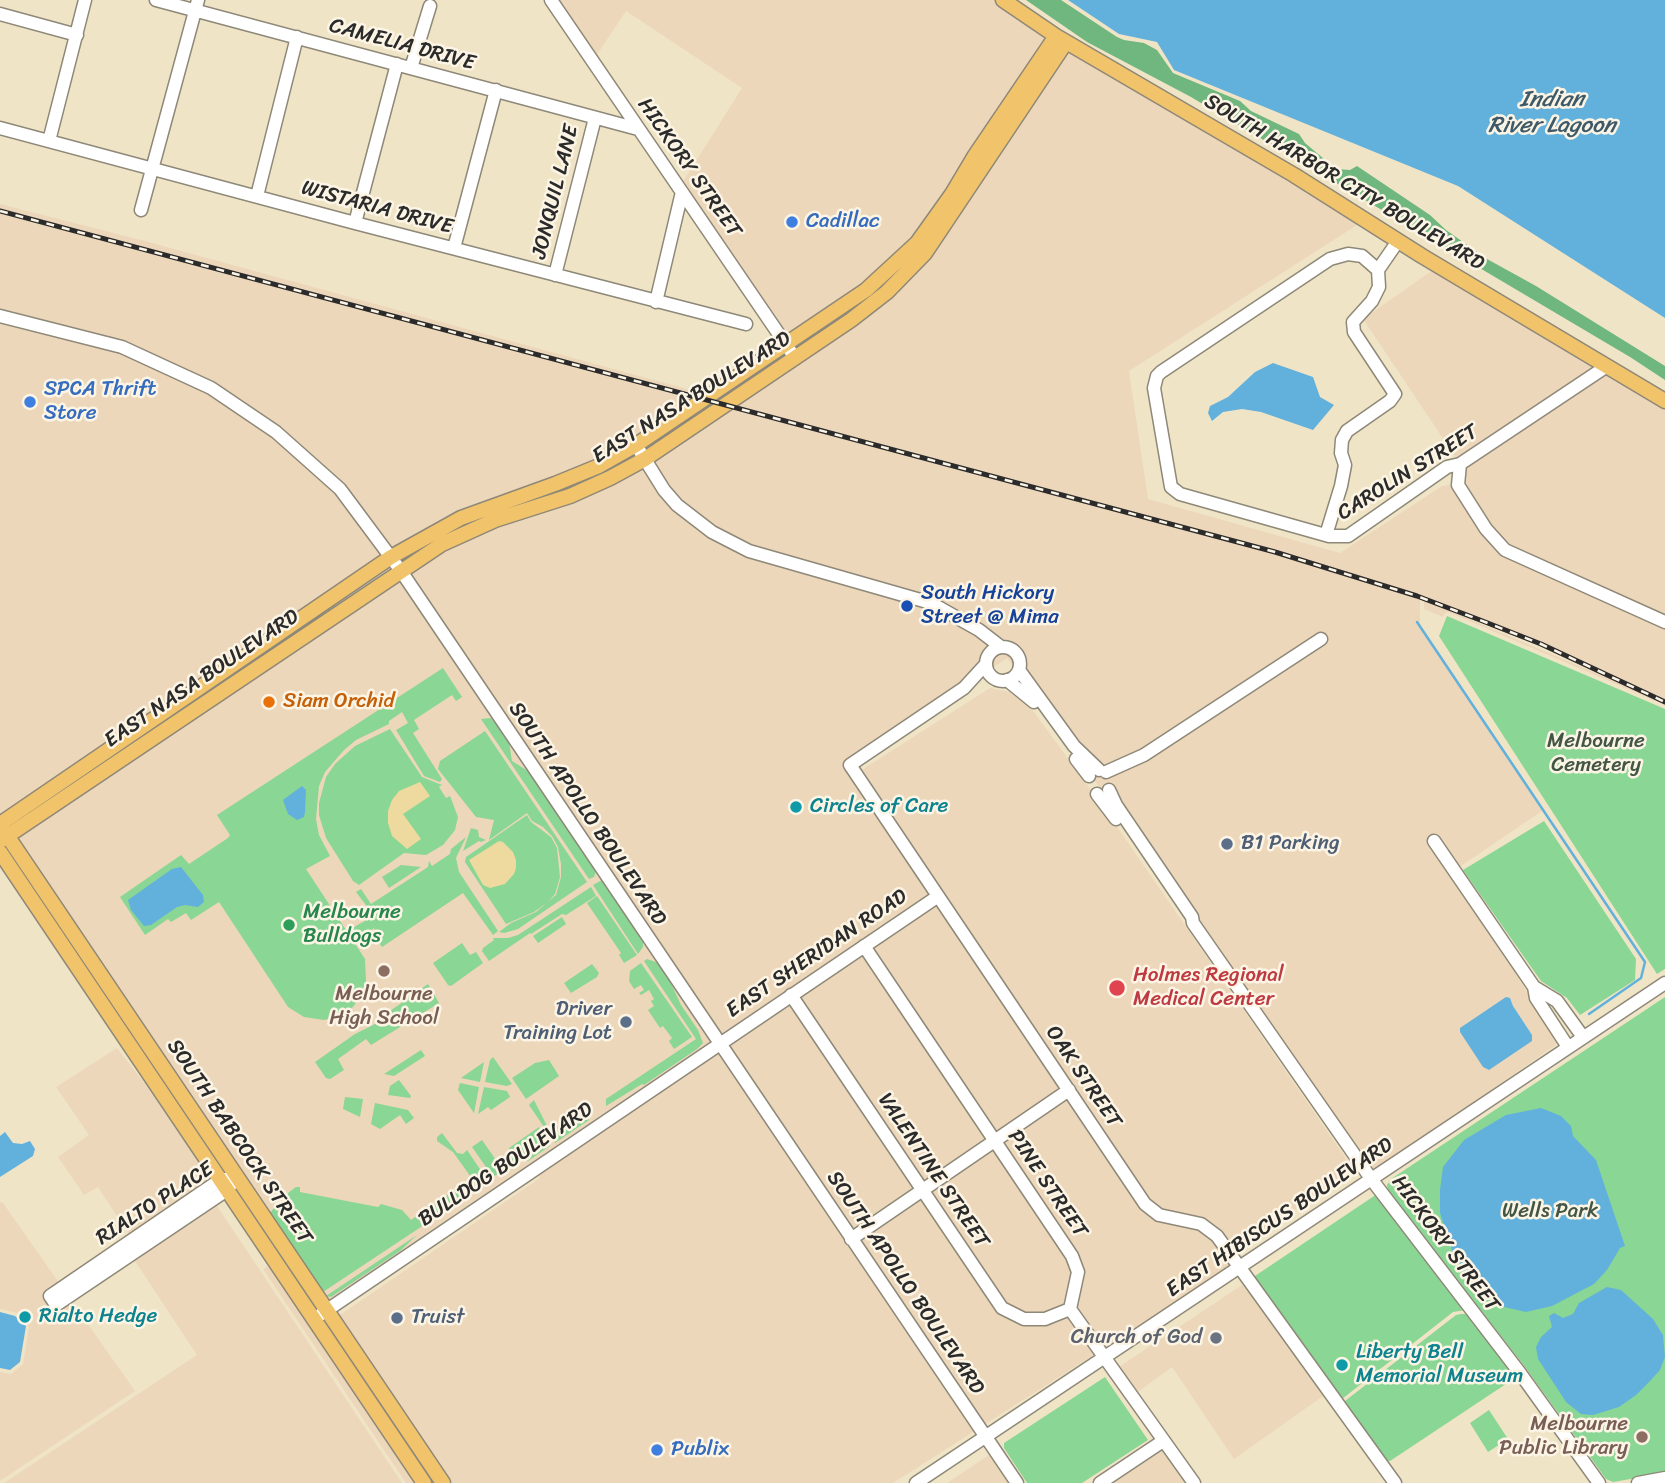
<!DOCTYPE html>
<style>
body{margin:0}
canvas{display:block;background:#f0e4c6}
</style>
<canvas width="1665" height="1483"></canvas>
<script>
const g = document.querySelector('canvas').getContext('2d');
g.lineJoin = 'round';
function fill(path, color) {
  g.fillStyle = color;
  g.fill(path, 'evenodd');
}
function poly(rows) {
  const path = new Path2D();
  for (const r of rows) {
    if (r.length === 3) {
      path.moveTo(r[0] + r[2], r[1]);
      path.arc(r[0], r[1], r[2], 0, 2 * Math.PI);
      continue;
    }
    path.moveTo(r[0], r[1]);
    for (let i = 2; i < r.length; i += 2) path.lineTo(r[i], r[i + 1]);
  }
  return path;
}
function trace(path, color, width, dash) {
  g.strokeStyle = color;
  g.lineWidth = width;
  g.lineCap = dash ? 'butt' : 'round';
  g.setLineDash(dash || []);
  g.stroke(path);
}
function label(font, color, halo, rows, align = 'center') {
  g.font = font + ' Sriracha,sans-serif';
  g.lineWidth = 5;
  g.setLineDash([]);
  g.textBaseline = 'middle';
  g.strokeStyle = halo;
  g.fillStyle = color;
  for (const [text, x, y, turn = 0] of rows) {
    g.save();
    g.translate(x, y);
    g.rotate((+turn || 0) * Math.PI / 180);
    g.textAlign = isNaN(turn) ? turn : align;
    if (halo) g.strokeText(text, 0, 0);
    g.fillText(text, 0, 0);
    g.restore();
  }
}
fill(poly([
 [551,0,1008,0,1368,218,1129,371,1148,499,1340,553,1442,486,1458,484,1460,464,1363,319,1443,263,1665,398,1665,699,1420,596,1420,624,1542,811,1455,870,1557,1044,1365,1178,1099,787,1007,658,851,765,1145,1204,1201,1224,1233,1266,893,1483,451,1483,340,1315,540,1178,535,1170,326,1311,0,825,0,204,141,240,731,401,795,358,679,188,742,88,626,11,592,62],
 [1424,600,1662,701,1665,705,1448,612,1445,613,1443,617,1424,609],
 [990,688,1009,692,1031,708,1102,805,1354,1170,1236,1249,1216,1226,1201,1216,1175,1214,1156,1207,1145,1195,860,771],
 [117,1048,167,1112,212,1180,130,1236,98,1187,84,1195,58,1157,89,1135,56,1087],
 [0,1202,3,1203,135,1391,0,1481,0,1372,11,1374,23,1364,29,1327,18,1313,0,1309],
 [215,1203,402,1483,4,1483,197,1355,133,1258],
 [269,1265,415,1483,406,1483,263,1269],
 [1242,1285,1276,1324,1326,1394,1234,1459,1172,1367,1138,1392,1119,1367],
 [1161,1448,1185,1483,1108,1483],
 [992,1453,1012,1483,947,1483]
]), '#edd7bb');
fill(poly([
 [1447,616,1665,709,1665,969,1657,974,1439,636],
 [443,668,462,697,456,701,452,695,414,720,419,729,413,733,442,779,440,782,424,776,396,730,408,723,402,712,389,721,389,724,356,740,344,750,325,772,319,786,316,819,319,835,330,856,306,869,365,959,366,981,364,991,353,1007,340,1016,324,1020,304,1017,288,1007,219,902,191,920,186,913,171,922,168,919,145,935,120,897,181,855,189,864,228,838,230,835,217,815],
 [491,718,509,742,512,761,528,771,594,867,596,871,594,877,589,879,481,719],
 [390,729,422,777,442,785,439,787,446,798,450,796,458,817,455,830,443,845,426,855,404,853,359,885,353,881,326,838,319,815,319,803,326,777,335,764,355,746],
 [485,731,587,882,518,929,504,933,499,932,511,923,536,912,556,895,561,877,561,864,558,847,552,836,543,827,532,821,527,813,489,840,494,820,476,817,438,769,440,761],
 [527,815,531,822,551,837,557,848,560,877,555,894,548,902,534,912,506,924,465,862,466,857],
 [1544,821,1636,959,1635,980,1580,1015,1567,998,1541,981,1463,870],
 [471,828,478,830,479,837,486,840,481,842,479,841,463,851],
 [466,837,456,858,459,872,498,931,493,935,463,893,382,947,377,940,378,937,374,928,358,939,352,928,365,921,369,914,369,909,356,892,361,889,371,904,428,867,429,861,432,866,450,854,451,849],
 [401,865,421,867,389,888,382,877],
 [602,880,643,942,643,947,638,954,593,885],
 [591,887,596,896,566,915,562,914,531,934,530,933,489,961,482,951,483,948,494,940,493,938,508,938,518,935],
 [597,896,637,955,624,963,619,955,621,953,587,903],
 [562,917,566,924,538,943,533,936],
 [462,943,470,955,476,952,483,963,451,986,448,985,433,963],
 [647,959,659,963,669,979,681,1005,698,1030,703,1043,697,1049,644,1085,642,1084,606,1106,606,1099,696,1039,644,961],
 [641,963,692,1037,674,1049,669,1041,672,1038,663,1026,660,1028,648,1010,654,1006,651,1001,654,999,649,990,641,995,639,993,644,990,641,985,634,989,629,981,630,971],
 [592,964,599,973,597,977,571,993,564,983],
 [428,984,439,1003,371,1045,366,1039,338,1059,344,1070,330,1079,326,1078,315,1062,355,1034,383,1020,383,1016],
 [1665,997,1665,1473,1613,1482,1606,1479,1525,1367,1388,1191,1387,1185,1391,1179],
 [421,1050,425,1056,394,1076,384,1074],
 [493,1057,512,1084,507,1086,485,1082,490,1060],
 [549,1060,559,1076,526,1099,512,1078,535,1063],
 [484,1062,480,1082,461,1078],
 [399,1080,411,1096,410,1098,388,1095,390,1086],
 [460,1083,479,1087,474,1113,458,1090],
 [484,1087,507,1091,510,1097,491,1110,488,1107,478,1114],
 [345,1097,363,1099,360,1117,343,1109],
 [534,1100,549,1130,559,1127,583,1110,589,1120,555,1143,529,1105],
 [375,1103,408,1110,414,1118,406,1124,400,1115,380,1129,371,1124],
 [539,1127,550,1146,528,1161,516,1161,509,1166,503,1158,510,1153,509,1148],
 [442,1133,457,1153,463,1154,467,1150,488,1181,478,1187,453,1152,437,1141,437,1137],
 [482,1140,496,1160,499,1159,505,1169,493,1177,472,1147],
 [296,1187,300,1187,300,1192,378,1207,381,1204,402,1210,411,1220,456,1189,463,1199,323,1292,269,1214,275,1207,278,1209,283,1204,288,1193],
 [1377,1194,1466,1310,1453,1312,1342,1399,1252,1278],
 [417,1235,400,1251,331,1297,326,1296],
 [1461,1314,1466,1314,1470,1318,1515,1378,1390,1461,1384,1460,1344,1404,1345,1401,1456,1315],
 [1105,1377,1148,1440,1082,1483,1027,1483,1004,1448,1004,1443],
 [1489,1410,1508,1439,1488,1452,1470,1423]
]), '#8ad694');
fill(poly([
 [1026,0,1061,0,1117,37,1124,40,1144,43,1157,50,1173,73,1240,101,1251,111,1299,134,1305,143,1336,169,1350,170,1357,166,1430,215,1446,230,1487,259,1536,286,1665,366,1665,380,1630,357,1191,97,1087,42]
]), '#6fb77e');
fill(poly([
 [420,782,430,796,403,814,421,839,407,849,392,836,388,823,388,811,392,800,399,791],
 [499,841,503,842,513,852,516,860,516,868,514,874,505,884,490,888,483,885,469,860]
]), '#eeda9e');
fill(poly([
 [1068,0,1665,0,1665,318,1458,186,1174,70,1157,42,1119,34],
 [1273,363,1313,377,1320,397,1334,405,1313,430,1261,412,1242,409,1223,412,1212,421,1208,413,1210,406,1228,397,1255,372],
 [302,786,306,790,305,812,304,817,297,820,288,814,283,800],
 [181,867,203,895,204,902,198,907,185,905,177,907,151,925,144,926,131,910,128,900,172,869],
 [1506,997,1510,998,1513,1006,1532,1035,1532,1041,1489,1070,1483,1067,1460,1032,1460,1028],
 [1541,1108,1561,1116,1571,1126,1573,1136,1596,1160,1625,1246,1620,1248,1607,1270,1594,1284,1552,1306,1526,1312,1504,1307,1481,1290,1466,1275,1454,1256,1440,1213,1440,1190,1443,1167,1464,1140,1506,1115],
 [5,1132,13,1143,22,1144,30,1141,35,1149,33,1156,0,1177,0,1136],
 [1607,1287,1621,1290,1653,1319,1663,1335,1665,1357,1660,1370,1650,1381,1636,1395,1619,1407,1593,1415,1581,1414,1566,1402,1538,1359,1536,1347,1541,1337,1552,1327,1549,1316,1554,1313,1563,1318,1573,1314,1579,1303],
 [0,1312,15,1316,26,1326,20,1362,10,1370,0,1368]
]), '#62b1dc');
trace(poly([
 [1417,622,1645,962,1641,978,1589,1014]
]), '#62b1dc', 2.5);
const minor = poly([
 [156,0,638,129],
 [551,0,791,352],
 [0,14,77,35],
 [411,68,430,6],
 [0,128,355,223,746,324],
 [49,141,85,0],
 [257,196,297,37],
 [141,210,198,0],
 [355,223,397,64],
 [454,248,496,90],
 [1378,270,1362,256,1348,254,1330,259,1161,372,1157,376,1154,388,1171,487,1180,494,1329,536,1348,536,1447,467,1460,464,1607,366],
 [555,275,595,118],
 [656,302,682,192],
 [0,316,122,347,211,388,276,432,340,489,401,571,1017,1483],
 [636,445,664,490,677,505,712,532,749,551,931,603,979,630,1001,647],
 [1460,464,1458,485,1486,529,1505,550,1665,622],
 [1326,535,1341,486,1345,465,1341,453,1342,440,1347,431,1390,401,1395,394,1354,332,1353,322,1372,301,1379,287,1378,270,1398,241],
 [1003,664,17],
 [986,664,964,688,850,765,1145,1204,1159,1215,1201,1224,1217,1236,1395,1483],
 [1019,670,1074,746,1099,770],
 [1007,680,1034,702],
 [1076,759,1089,776],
 [1106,772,1144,755,1321,639],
 [1109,790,1116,805,1192,917,1193,923,1372,1180,1520,1373,1599,1483],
 [1097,794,1116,819],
 [1434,841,1534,987,1536,998,1568,1047],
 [864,946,1072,1256,1078,1272,1070,1309],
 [1534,987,1557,1001,1583,1037],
 [791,995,1002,1308,1024,1319,1045,1319,1070,1309],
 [237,1177,227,1190,56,1305,50,1296,220,1180,237,1177],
 [851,1239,1069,1090],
 [1070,1309,1194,1483],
 [314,1319,937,897],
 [916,1483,1665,983],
 [1100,1483,1163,1441],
 [1638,1483,1665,1478]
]);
const major = poly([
 [1003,0,1056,36,1294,175,1422,256,1665,401],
 [0,824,391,557,461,518,555,484,599,466,636,445,866,290,917,243,952,194,974,157,1056,36],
 [2,828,443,1483],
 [0,841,442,544,495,520,570,496,610,478,645,459,851,320,887,292,925,253,1066,42],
 [0,852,424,1483]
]);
trace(minor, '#8e8878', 15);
trace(major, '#8e8878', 17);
trace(minor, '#fff', 12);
trace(major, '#f1c36a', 14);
const rail = poly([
 [0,211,1275,552,1417,596,1480,620,1541,644,1665,702]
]);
trace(rail, '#2b2b2b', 5);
trace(rail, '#fcf5e5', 2.5, [8]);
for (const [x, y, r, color] of [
 [792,222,7,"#3f7fe0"],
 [30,402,7,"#3f7fe0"],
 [907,606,7,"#1a4fb4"],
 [269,702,7,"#e8710a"],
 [796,807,7,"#0f9aa8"],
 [1227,844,7,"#5c6f8a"],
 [289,925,7,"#2e9e5b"],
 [384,971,7,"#8d6e63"],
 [1117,988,9,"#e0444e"],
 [626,1022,7,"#5c6f8a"],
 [25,1317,7,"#0f9aa8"],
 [397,1318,7,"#5c6f8a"],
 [1216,1338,7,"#6b7280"],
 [1342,1365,7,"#0f9aa8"],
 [1642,1437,7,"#8d6e63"],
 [657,1450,7,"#3f7fe0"]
]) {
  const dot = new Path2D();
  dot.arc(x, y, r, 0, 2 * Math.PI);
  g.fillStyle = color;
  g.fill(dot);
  trace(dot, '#fcf5e5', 2.5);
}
label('21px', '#2b2b2b', '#fcf5e5', [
 ["CAMELIA DRIVE",402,45,15],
 ["HICKORY STREET",689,168,55],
 ["SOUTH HARBOR CITY BOULEVARD",1344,183,31],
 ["JONQUIL LANE",556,192,-76],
 ["WISTARIA DRIVE",377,208,15],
 ["EAST NASA BOULEVARD",692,398,-32],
 ["CAROLIN STREET",1408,473,-32],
 ["EAST NASA BOULEVARD",202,679,-34],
 ["SOUTH APOLLO BOULEVARD",587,814,56],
 ["EAST SHERIDAN ROAD",817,954,-34],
 ["OAK STREET",1083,1077,56],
 ["SOUTH BABCOCK STREET",239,1142,56],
 ["BULLDOG BOULEVARD",506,1165,-34],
 ["VALENTINE STREET",933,1171,56],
 ["PINE STREET",1047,1184,56],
 ["RIALTO PLACE",155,1204,-33],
 ["EAST HIBISCUS BOULEVARD",1280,1218,-34],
 ["HICKORY STREET",1445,1244,53],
 ["SOUTH APOLLO BOULEVARD",905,1283,56]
]);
label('21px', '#366cbe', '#fcf5e5', [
 ["Cadillac",806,222],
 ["SPCA Thrift",44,390],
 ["Store",44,414],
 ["Publix",671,1450]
], 'left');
label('21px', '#164399', '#fcf5e5', [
 ["South Hickory",921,594],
 ["Street @ Mima",921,618]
], 'left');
label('21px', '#c56008', '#fcf5e5', [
 ["Siam Orchid",283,702]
], 'left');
label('21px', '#435645', '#fcf5e5', [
 ["Melbourne",1596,742],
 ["Cemetery",1596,766],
 ["Wells Park",1550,1212]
]);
label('21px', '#0d838f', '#fcf5e5', [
 ["Circles of Care",810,807],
 ["Rialto Hedge",39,1317],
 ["Liberty Bell",1356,1353],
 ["Memorial Museum",1356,1377]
], 'left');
label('21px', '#4e5e75', '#fcf5e5', [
 ["B1 Parking",1241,844],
 ["Driver",612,1010,"right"],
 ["Training Lot",612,1034,"right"],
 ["Truist",411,1318]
], 'left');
label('21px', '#27864d', '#fcf5e5', [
 ["Melbourne",303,913],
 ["Bulldogs",303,937]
], 'left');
label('21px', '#be3a42', '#fcf5e5', [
 ["Holmes Regional",1133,976],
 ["Medical Center",1133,1000]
], 'left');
label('21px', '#785e54', '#fcf5e5', [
 ["Melbourne",384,995],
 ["High School",384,1019],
 ["Melbourne",1628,1425,"right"],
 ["Public Library",1628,1449,"right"]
]);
label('21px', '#5b616d', '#fcf5e5', [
 ["Church of God",1202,1338]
], 'right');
label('italic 23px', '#3e5a69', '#fcf5e5', [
 ["Indian",1552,100],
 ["River Lagoon",1552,126]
]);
</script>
